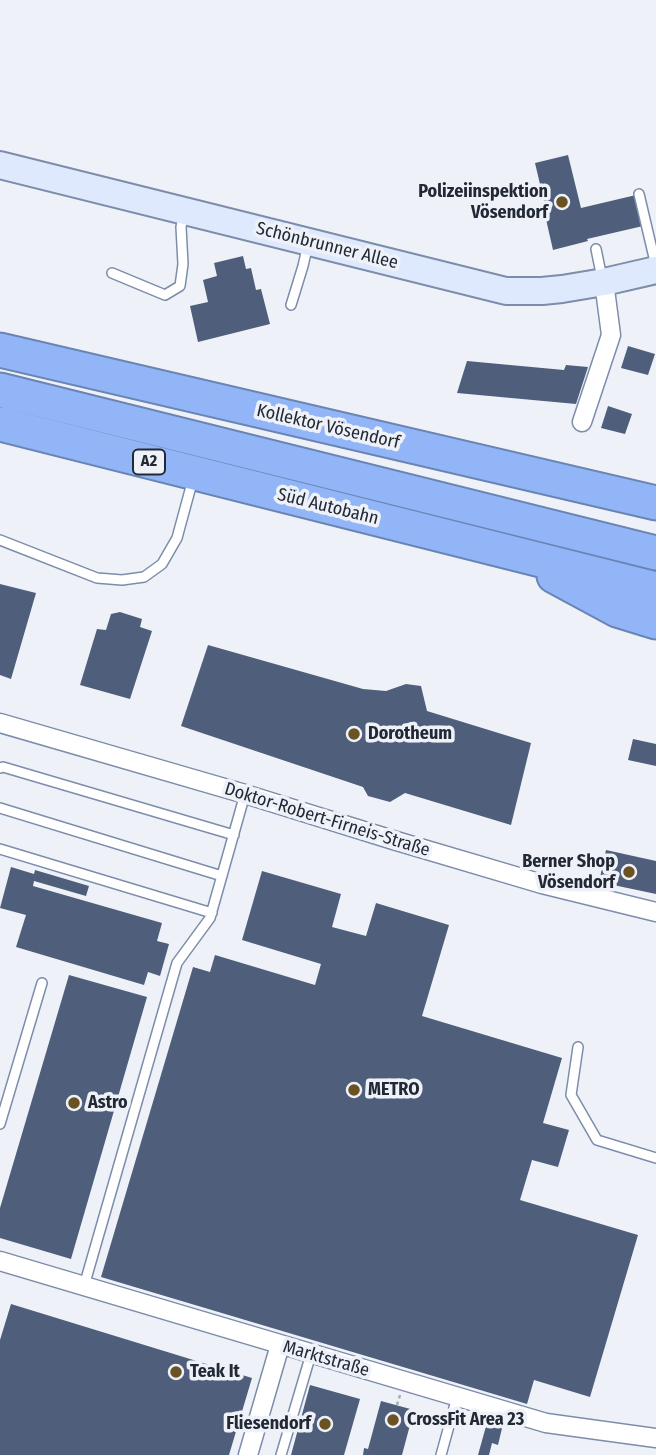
<!DOCTYPE html>
<meta charset="utf-8">
<style>
body{margin:0}
canvas{display:block;background:#eef2f8}
</style>
<canvas width="656" height="1455"></canvas>
<script>
const g = document.querySelector('canvas').getContext('2d');
g.lineJoin = 'round';
function fill(path, color) {
  g.fillStyle = color;
  g.fill(path, 'evenodd');
}
function poly(rows) {
  const path = new Path2D();
  for (const r of rows) {
    path.moveTo(r[0], r[1]);
    for (let i = 2; i < r.length; i += 2) path.lineTo(r[i], r[i + 1]);
  }
  return path;
}
function trace(path, color, width, dash) {
  g.strokeStyle = color;
  g.lineWidth = width;
  g.lineCap = dash ? 'butt' : 'round';
  g.setLineDash(dash || []);
  g.stroke(path);
}
function label(font, color, halo, rows, align = 'center') {
  g.font = font + ' "Fira Sans Condensed",sans-serif';
  g.lineWidth = 7;
  g.setLineDash([]);
  g.textBaseline = 'middle';
  g.strokeStyle = halo;
  g.fillStyle = color;
  for (const [text, x, y, turn = 0] of rows) {
    g.save();
    g.translate(x, y);
    g.rotate((+turn || 0) * Math.PI / 180);
    g.textAlign = isNaN(turn) ? turn : align;
    if (halo) g.strokeText(text, 0, 0);
    g.fillText(text, 0, 0);
    g.restore();
  }
}
fill(poly([
 [568,155,581,208,636,195,643,226,587,239,588,241,553,250,545,215,547,214,535,163],
 [243,256,246,269,251,268,256,290,261,289,270,324,198,342,190,306,208,302,203,280,217,276,214,263],
 [628,346,655,354,648,375,621,368],
 [467,361,564,370,566,365,588,367,576,404,457,393],
 [608,406,632,414,625,434,601,428],
 [0,584,36,593,11,679,0,675],
 [120,612,142,619,140,627,152,631,130,699,80,685,97,629,106,630,111,614],
 [208,645,363,689,386,691,406,684,421,686,427,711,531,743,511,825,405,793,390,802,368,796,363,787,181,726],
 [633,739,656,744,656,766,628,760],
 [606,850,656,861,656,894,599,882],
 [11,867,34,874,35,870,89,886,86,896,34,881,33,886,162,923,157,941,169,944,160,976,148,972,144,985,16,947,26,915,0,908],
 [262,871,341,894,332,927,366,936,376,903,449,925,422,1016,562,1058,543,1123,569,1130,558,1167,532,1160,520,1200,638,1235,590,1397,534,1380,527,1404,101,1277,193,967,210,972,215,955,315,985,321,964,242,940],
 [69,975,147,997,71,1259,0,1238,0,1208],
 [11,1304,252,1378,229,1455,0,1455,0,1340],
 [310,1385,360,1399,344,1455,291,1455],
 [381,1401,414,1410,402,1455,363,1455,364,1448,368,1449],
 [488,1419,503,1424,498,1445,492,1443,489,1455,478,1455]
]), '#4f5f7b');
const lane = poly([
 [639,194,656,266],
 [596,249,602,278],
 [112,273,165,295,180,286,183,264,181,227,184,213],
 [291,305,303,266,308,244],
 [0,540,97,578,122,580,144,577,162,564,177,538,193,479],
 [0,768,3,767,234,835],
 [0,808,222,876],
 [0,849,212,913],
 [578,1047,571,1095,597,1140,656,1158],
 [0,1124,42,983],
 [84,1286,177,963,210,918,245,794],
 [281,1455,311,1354],
 [441,1455,457,1397]
]);
const street = poly([
 [582,422,611,335,604,282],
 [0,723,245,794,393,840,542,884,656,912],
 [0,1261,546,1423,656,1438],
 [248,1455,280,1345]
]);
const secondary = poly([
 [0,165,506,291,542,291,562,289,604,282,656,270]
]);
const highway = poly([
 [0,350,656,503],
 [0,390,656,553],
 [0,424,656,589],
 [554,576,617,610,656,622]
]);
trace(lane, '#7c8dab', 12);
trace(street, '#7c8dab', 21);
trace(secondary, '#7c8dab', 30);
trace(highway, '#6a84b3', 37);
trace(poly([
 [397,1405,400,1395]
]), '#a7acb4', 2.5, [3.5, 3.5]);
trace(lane, '#fff', 9);
trace(street, '#fff', 18);
trace(secondary, '#dee9fd', 26);
trace(highway, '#91b5f7', 33);
for (const [x, y, r, color] of [
 [562,202,7,"#6b5223"],
 [354,734,7,"#6b5223"],
 [629,872,7,"#6b5223"],
 [354,1090,7,"#6b5223"],
 [74,1103,7,"#6b5223"],
 [176,1372,7,"#6b5223"],
 [393,1420,7,"#6b5223"],
 [325,1424,7,"#6b5223"]
]) {
  const dot = new Path2D();
  dot.arc(x, y, r, 0, 2 * Math.PI);
  g.fillStyle = color;
  g.fill(dot);
  trace(dot, '#eef2f8', 2.5);
}
for (const [x, y, w] of [
 [149,462,32]
]) {
  const box = new Path2D();
  box.roundRect(x - w / 2, y - 12.5, w, 25, 5);
  g.fillStyle = '#eef2f8';
  g.fill(box);
  trace(box, '#222935', 2);
}
label('bold 16px', '#222935', null, [
 ["A2",149,462]
]);
label('bold 18px', '#222935', '#eef2f8', [
 ["Polizeiinspektion",548,192,"right"],
 ["Vösendorf",548,213,"right"],
 ["Dorotheum",368,734],
 ["Berner Shop",615,862,"right"],
 ["Vösendorf",615,883,"right"],
 ["METRO",368,1090],
 ["Astro",88,1103],
 ["Teak It",190,1372],
 ["CrossFit Area 23",407,1420],
 ["Fliesendorf",311,1424,"right"]
], 'left');
label('18px', '#222935', '#eef2f8', [
 ["Schönbrunner Allee",327,246,14],
 ["Kollektor Vösendorf",328,427,13],
 ["Süd Autobahn",328,507,14],
 ["Doktor-Robert-Firneis-Straße",327,820,17],
 ["Marktstraße",326,1359,16]
]);
</script>
